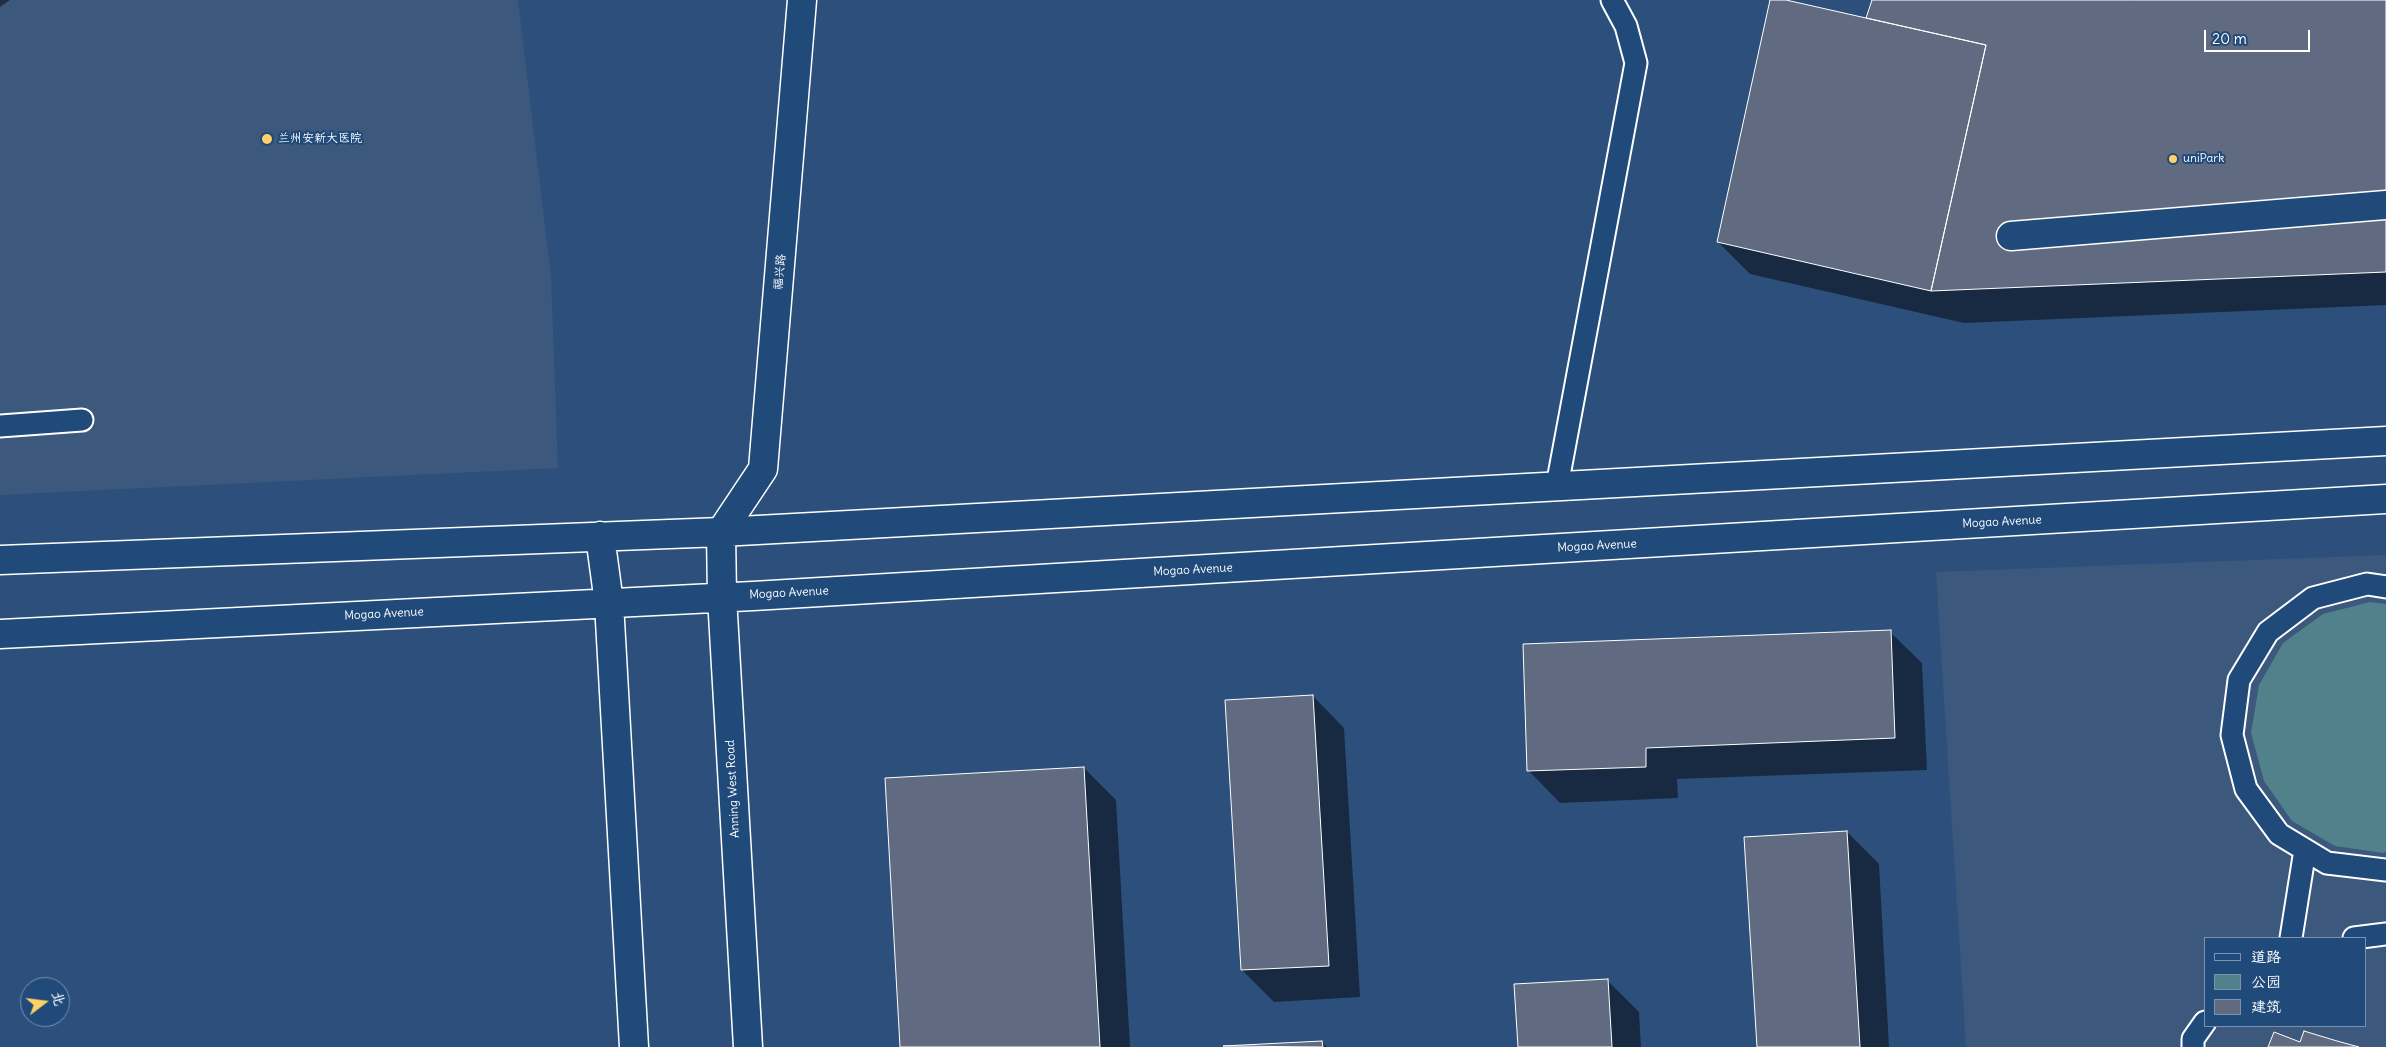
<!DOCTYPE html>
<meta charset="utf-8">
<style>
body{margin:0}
#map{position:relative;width:2386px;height:1047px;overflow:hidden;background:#2c507b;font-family:Delius,"LXGW WenKai TC",sans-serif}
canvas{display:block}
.legend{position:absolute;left:2204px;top:937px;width:162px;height:90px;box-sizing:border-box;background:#1f4a7a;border:1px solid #7992af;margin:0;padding:6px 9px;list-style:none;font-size:15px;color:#fff}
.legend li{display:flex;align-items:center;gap:10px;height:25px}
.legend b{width:25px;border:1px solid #7992af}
.north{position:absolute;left:20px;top:977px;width:50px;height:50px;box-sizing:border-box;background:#1f4a7a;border:1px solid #7992af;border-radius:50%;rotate:75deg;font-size:14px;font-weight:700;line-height:20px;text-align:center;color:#fff}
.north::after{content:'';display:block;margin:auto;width:18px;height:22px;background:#ffd166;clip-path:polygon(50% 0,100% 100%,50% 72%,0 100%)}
.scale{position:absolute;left:2204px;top:30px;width:106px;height:22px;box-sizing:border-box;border:2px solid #fff;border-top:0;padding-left:6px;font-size:15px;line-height:18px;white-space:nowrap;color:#fff;-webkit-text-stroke:4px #1f4a7a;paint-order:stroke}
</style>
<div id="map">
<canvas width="2386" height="1047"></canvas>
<ul class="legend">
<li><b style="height:6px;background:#1f4a7a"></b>道路</li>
<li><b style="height:14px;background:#51818a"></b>公园</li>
<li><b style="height:14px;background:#606a81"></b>建筑</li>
</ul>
<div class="north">北</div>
<div class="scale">20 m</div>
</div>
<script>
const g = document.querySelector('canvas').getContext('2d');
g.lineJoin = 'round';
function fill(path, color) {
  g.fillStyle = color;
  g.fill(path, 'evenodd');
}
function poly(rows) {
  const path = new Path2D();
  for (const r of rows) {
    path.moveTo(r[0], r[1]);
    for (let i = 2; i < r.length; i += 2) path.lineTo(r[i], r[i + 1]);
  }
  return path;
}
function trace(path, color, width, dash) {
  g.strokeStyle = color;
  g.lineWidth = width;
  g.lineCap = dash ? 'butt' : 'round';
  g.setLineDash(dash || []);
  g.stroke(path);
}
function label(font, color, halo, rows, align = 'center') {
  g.font = font + ' Delius,"LXGW WenKai TC",sans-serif';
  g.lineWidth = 4;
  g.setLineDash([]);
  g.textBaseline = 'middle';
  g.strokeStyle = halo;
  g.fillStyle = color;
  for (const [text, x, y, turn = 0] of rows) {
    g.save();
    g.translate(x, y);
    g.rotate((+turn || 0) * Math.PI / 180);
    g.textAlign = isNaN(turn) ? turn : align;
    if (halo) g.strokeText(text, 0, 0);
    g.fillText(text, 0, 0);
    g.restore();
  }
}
fill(poly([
 [0,0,518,0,551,277,558,468,0,495],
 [2386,555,2386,1047,1966,1047,1936,572],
 [2205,938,2365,938,2365,1026,2205,1026]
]), '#3c587d');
fill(poly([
 [2370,602,2386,604,2386,852,2383,853,2335,846,2292,821,2264,781,2251,733,2259,685,2283,643,2323,614]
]), '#51818a');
fill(poly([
 [0,0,10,0,0,7],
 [1772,0,1780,0,1867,20,1874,0,2386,0,2386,305,1964,323,1750,274,1718,242],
 [1890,632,1922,663,1927,770,1677,779,1678,798,1560,803,1529,771],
 [1313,696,1344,728,1360,997,1274,1002,1242,970],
 [1084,768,1116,800,1130,1047,901,1047],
 [1847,832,1879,864,1889,1047,1758,1047],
 [1607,980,1639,1012,1641,1047,1519,1047],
 [1322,1042,1327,1047,1231,1047]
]), '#0007');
const building = poly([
 [1770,0,1786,0,1986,45,1931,291,1717,242,1770,0],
 [1872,0,2386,0,2386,272,1931,291,1986,45,1866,18,1872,0],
 [1891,630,1895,738,1646,748,1646,767,1527,771,1523,644,1891,630],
 [1313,695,1329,966,1241,970,1225,700,1313,695],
 [1084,767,1100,1047,900,1047,885,778,1084,767],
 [1847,831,1860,1047,1757,1047,1744,837,1847,831],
 [1608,979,1612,1047,1518,1047,1514,984,1608,979],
 [2304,1031,2337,1041,2359,1047,2268,1047,2274,1032,2300,1042,2304,1031],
 [1322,1041,1323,1047,1223,1046,1322,1041]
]);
fill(building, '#606a81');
trace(building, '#fff', 1);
const lane = poly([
 [0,426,82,420],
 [1557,486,1636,63,1626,26,1612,0],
 [2386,587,2367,584,2313,598,2268,632,2239,680,2232,735,2246,789,2279,834,2327,863,2386,870],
 [2291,938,2305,850],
 [2354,938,2386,934],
 [2193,1047,2193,1039,2205,1022]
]);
const street = poly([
 [2011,236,2386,205],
 [721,532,763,469,802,0]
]);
const secondary = poly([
 [721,532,722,597,748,1047],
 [600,536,609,603,634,1047],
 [0,560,721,532,2386,441],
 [0,634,753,596,2386,499]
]);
trace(lane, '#fff', 25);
trace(street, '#fff', 31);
trace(secondary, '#fff', 31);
trace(lane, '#1f4a7a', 21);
trace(street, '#1f4a7a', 28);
trace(secondary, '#1f4a7a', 28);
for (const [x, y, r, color] of [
 [267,139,6,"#ffd166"],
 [2173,159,5,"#ffd166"]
]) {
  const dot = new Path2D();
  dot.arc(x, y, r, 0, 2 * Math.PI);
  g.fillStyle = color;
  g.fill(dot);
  trace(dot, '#1f4a7a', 2);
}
label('12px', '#fff', '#1f4a7a', [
 ["兰州安新大医院",278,139],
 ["uniPark",2183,159]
], 'left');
label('12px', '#fff', '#1f4a7a', [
 ["福兴路",780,272,-85],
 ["Mogao Avenue",2002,522,-3],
 ["Mogao Avenue",1597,546,-3],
 ["Mogao Avenue",1193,570,-3],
 ["Mogao Avenue",789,593,-3],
 ["Mogao Avenue",384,614,-3],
 ["Anning West Road",733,789,-93]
]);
</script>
